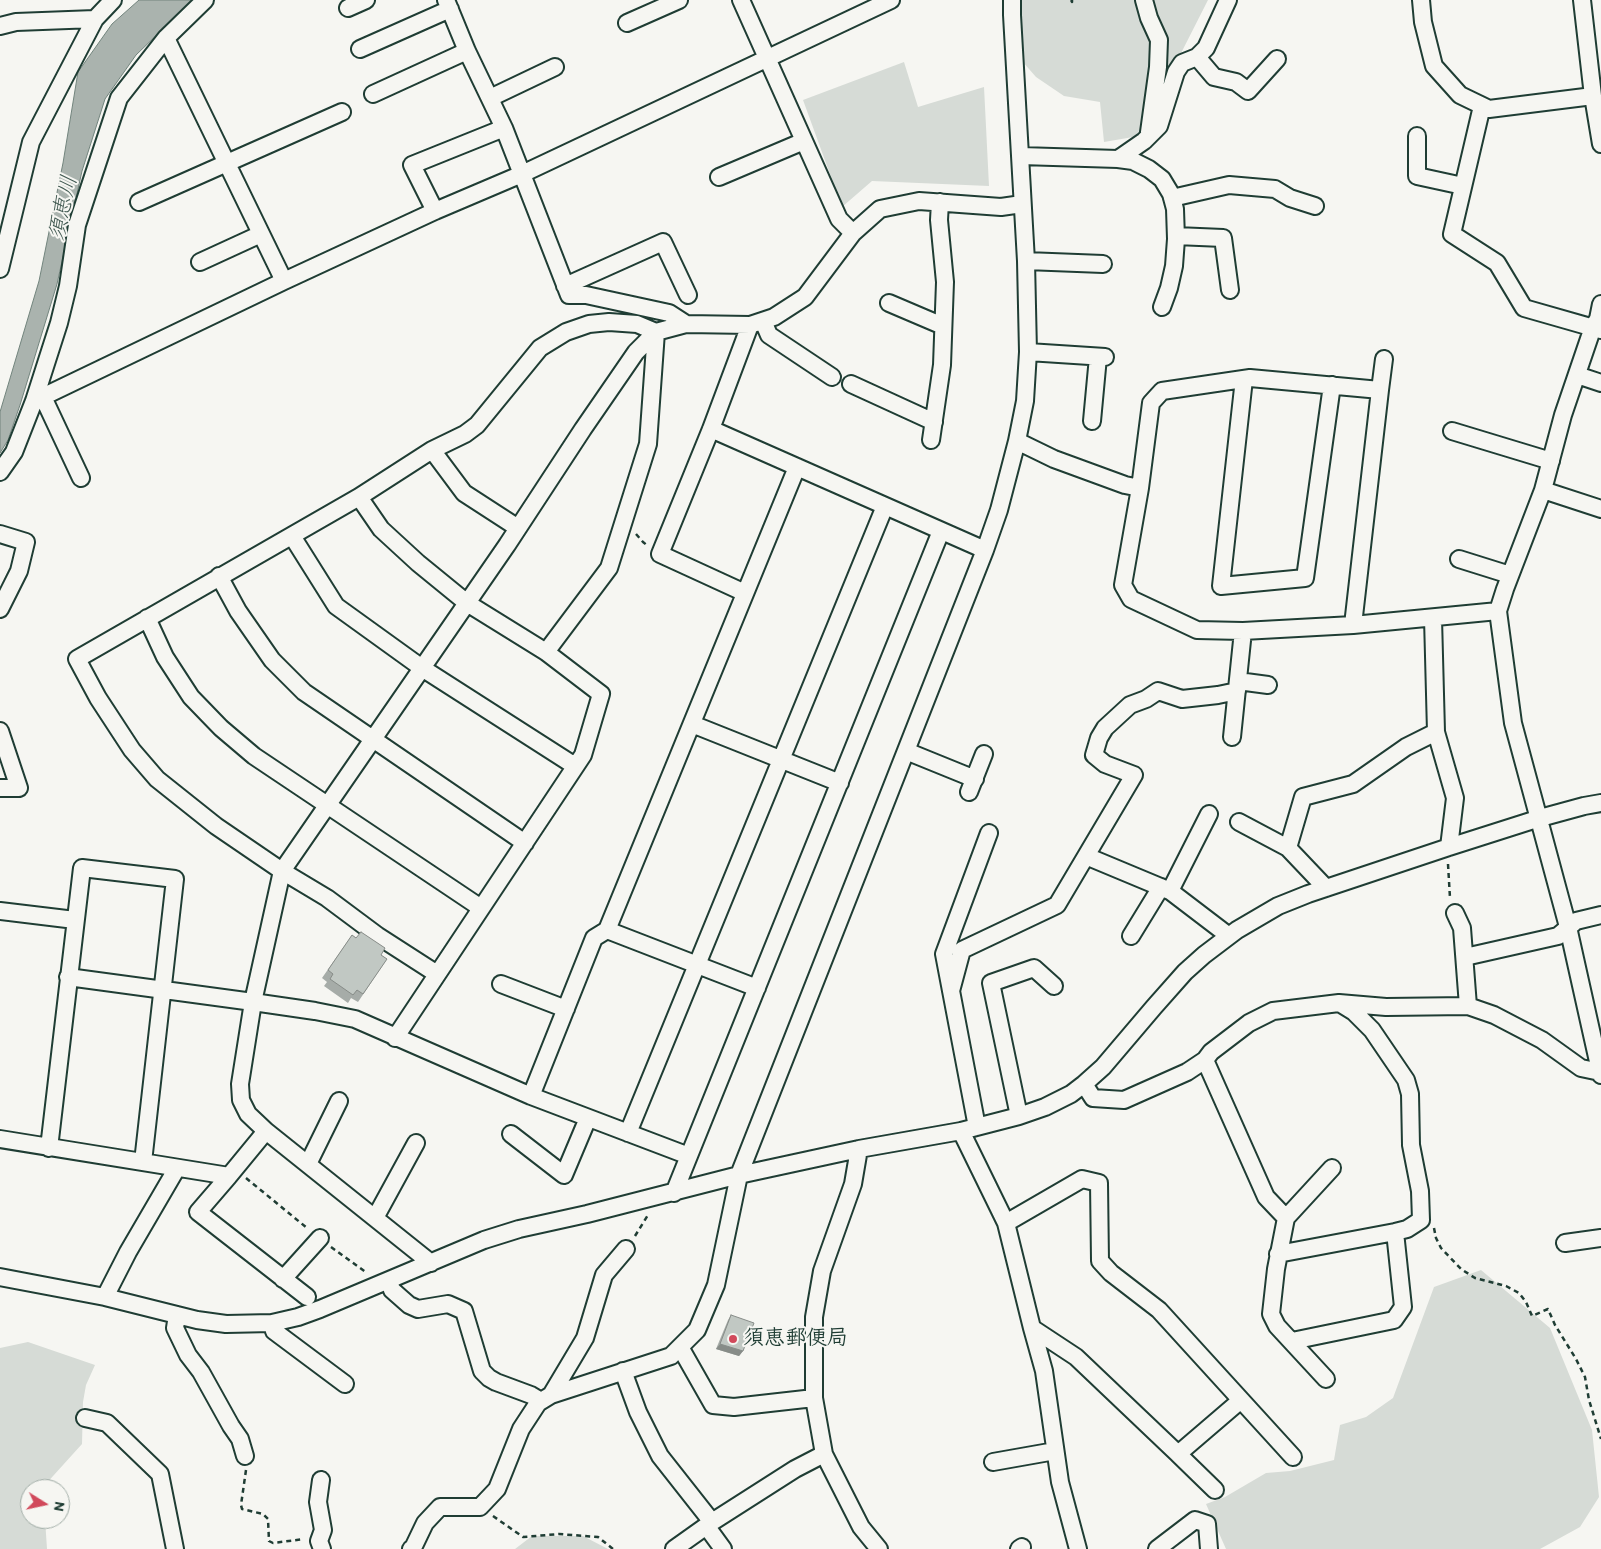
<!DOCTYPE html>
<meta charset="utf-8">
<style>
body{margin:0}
#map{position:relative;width:1601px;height:1549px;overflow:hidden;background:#f6f6f2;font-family:Itim,sans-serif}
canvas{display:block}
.north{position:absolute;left:20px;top:1479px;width:50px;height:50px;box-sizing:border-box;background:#f6f6f2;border:1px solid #a0aca6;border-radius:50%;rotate:100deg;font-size:14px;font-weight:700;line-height:20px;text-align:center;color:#1f3d34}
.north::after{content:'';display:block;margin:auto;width:18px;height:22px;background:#d1495b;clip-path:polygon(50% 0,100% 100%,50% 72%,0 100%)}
</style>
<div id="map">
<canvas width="1601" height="1549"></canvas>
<div class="north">N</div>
</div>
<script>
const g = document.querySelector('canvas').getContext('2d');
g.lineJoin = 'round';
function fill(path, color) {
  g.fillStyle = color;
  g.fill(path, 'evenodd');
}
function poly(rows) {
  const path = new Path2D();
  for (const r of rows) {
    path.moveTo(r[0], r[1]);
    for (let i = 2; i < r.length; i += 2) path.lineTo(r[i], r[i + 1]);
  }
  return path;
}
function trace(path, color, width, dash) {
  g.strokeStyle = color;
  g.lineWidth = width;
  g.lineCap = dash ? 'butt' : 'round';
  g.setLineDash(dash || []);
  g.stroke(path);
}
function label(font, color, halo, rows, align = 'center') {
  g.font = font + ' Itim,"Klee One",sans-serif';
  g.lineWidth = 4;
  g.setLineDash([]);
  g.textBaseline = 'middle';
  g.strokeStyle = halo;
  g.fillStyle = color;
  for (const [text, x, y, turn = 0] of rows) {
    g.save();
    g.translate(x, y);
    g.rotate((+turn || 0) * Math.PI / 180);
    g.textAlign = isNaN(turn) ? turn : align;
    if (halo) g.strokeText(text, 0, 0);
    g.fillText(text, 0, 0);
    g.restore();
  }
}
fill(poly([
 [1018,0,1208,0,1139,136,1104,142,1100,102,1064,96,1036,77,1022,61],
 [904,62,918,107,984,87,989,186,872,181,842,207,803,100],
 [1481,1270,1550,1328,1592,1430,1599,1497,1580,1527,1540,1549,1226,1549,1206,1504,1225,1497,1266,1473,1290,1471,1334,1460,1340,1425,1366,1417,1393,1398,1434,1287],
 [28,1342,95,1365,86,1385,83,1402,82,1444,44,1486,44,1489,30,1489,30,1519,45,1519,47,1549,0,1549,0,1348],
 [532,1536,583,1536,608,1549,515,1549]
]), '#d6dbd6');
const water = poly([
 [139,0,193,0,136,55,105,99,82,171,57,284,20,405,8,440,0,453,0,412,39,281,63,163,78,72,112,24,139,0]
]);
fill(water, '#aab3ae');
trace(water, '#72847d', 1);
const minor = poly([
 [446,0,467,51,504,128,569,295,586,295,669,313,686,324],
 [741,0,839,219,853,233],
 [1144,0,1149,18,1159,40,1158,67,1149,132],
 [1421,0,1423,22,1434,66,1460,95,1489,109,1593,96],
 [1582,0,1593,96,1601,144],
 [348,8,366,0],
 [627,23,679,0],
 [0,26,16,22,95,19],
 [166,38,284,281],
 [360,49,450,9],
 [1197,57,1214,77,1236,82,1248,91,1277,59],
 [373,94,467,51],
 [490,98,555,67],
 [1482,106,1452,234,1497,263,1524,308,1601,330],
 [1417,136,1417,176,1463,186],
 [1021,156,1118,159,1144,141,1159,126,1176,72,1182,63,1197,57,1206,48,1228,0],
 [1118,159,1133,161,1149,169,1162,179,1171,194,1175,209,1176,239,1174,266,1169,288,1162,307],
 [719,177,804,141],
 [1172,198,1229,185,1275,189,1290,198,1315,206],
 [139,202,342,112],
 [435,211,412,165,504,128],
 [1176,236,1223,238,1230,290],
 [1026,261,1103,264],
 [200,262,261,234],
 [0,269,31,142,95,19,113,0],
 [565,286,663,242,688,295],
 [889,303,943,326],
 [1601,304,1598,319,1593,327,1563,415,1543,490,1505,589,1498,611,1513,723,1568,927,1601,1075],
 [763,321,769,335,832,377],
 [1028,352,1105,357],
 [1577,375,1601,383],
 [1244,379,1221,586,1305,578,1332,385],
 [851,384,934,422],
 [1380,390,1384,359],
 [43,397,81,478],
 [34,401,284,281,435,211,522,174,891,0],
 [1092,421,1098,357],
 [711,429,985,550],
 [1452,431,1551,461],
 [931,440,942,365,945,282,939,220,940,202],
 [1017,441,1054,459,1125,485,1140,488,1123,585,1131,599,1197,630,1243,631,1353,625,1498,611],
 [432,450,464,493,518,528],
 [0,472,14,452,34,401,59,323,68,286,77,225,119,98,166,38,205,0],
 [1140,488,1151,403,1162,391,1250,378,1380,390,1353,625],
 [1543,490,1601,509],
 [359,497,381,529,418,563,467,603,546,652,601,694,583,755,395,1038],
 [0,534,26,542,19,571,0,609],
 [292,536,336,606,422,668,575,766],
 [1459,559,1510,575],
 [219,576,238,611,272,660,304,692,525,843],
 [745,593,660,554,711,429,750,325],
 [147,618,165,657,191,697,221,728,254,756,481,908],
 [1433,618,1436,732,1455,798,1449,847],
 [546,652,609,568,648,444,656,332],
 [1238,681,1268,685],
 [692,724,840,783],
 [0,731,19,788,0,788],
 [1232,737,1243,631],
 [906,751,975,779],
 [969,792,984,754],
 [1209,814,1170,891,1229,936],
 [1239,822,1288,848],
 [1086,856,1170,891],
 [1326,888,1288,848,1303,797,1353,784,1406,747,1436,732],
 [0,911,75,920],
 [1455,913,1462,928,1468,1006],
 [607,930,757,988],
 [1131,936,1161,887],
 [1465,957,1558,936,1576,921,1601,915],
 [437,974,378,936,327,898,282,871,216,826,157,779,132,750,98,698,77,659,359,497,432,450,465,434,477,425,540,348,566,332,589,324,609,322,637,324,656,332],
 [68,977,253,1002,315,1011,355,1019,531,1096,689,1156],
 [501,984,566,1009],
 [951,991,962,950,1057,905,1134,775,1105,764,1094,755,1099,738,1105,728,1130,705,1146,699,1158,691,1182,699,1218,695,1237,691],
 [1205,1060,1266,1197,1286,1218,1276,1269,1271,1314,1277,1326,1326,1379],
 [1084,1084,1093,1098,1124,1100,1187,1072,1205,1060,1211,1052,1249,1023,1273,1011,1339,1003,1386,1007,1468,1006,1494,1015,1542,1040,1581,1068,1600,1072],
 [531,1096,594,938,607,930,797,467],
 [1019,1116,991,983,1034,968,1054,986],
 [977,1127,944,954,989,833],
 [961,1131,1006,1223,1032,1328,1044,1371,1060,1482,1078,1549],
 [628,1133,885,506],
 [511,1134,564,1175,588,1118],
 [0,1139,229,1176,266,1131],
 [49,1148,82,868,175,879,143,1162],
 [859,1149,853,1184,822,1271,814,1317,814,1398,824,1454,861,1527,879,1549],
 [308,1164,339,1101],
 [229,1176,198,1212,307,1297],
 [674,1193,941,531],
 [375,1218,416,1143],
 [1286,1218,1332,1168],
 [1006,1223,1082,1179,1099,1183,1100,1261,1111,1273,1159,1310,1293,1457],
 [1565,1243,1601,1238],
 [1278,1254,1395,1232,1407,1229,1421,1220,1420,1191,1411,1145,1410,1094,1406,1080,1372,1030,1354,1012,1341,1004],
 [431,1263,266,1131,248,1114,241,1100,240,1084,253,1002,282,871,507,545,583,429,636,352,656,332,686,324,750,325,774,317,805,297,853,233,880,209,919,201,1001,207,1022,204],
 [0,1277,105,1297,197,1320,226,1324,272,1323,298,1317,320,1309,484,1240,519,1229,587,1214,739,1175,859,1149,961,1131,1019,1116,1045,1107,1071,1094,1084,1084,1103,1067,1154,1007,1185,972,1204,955,1237,930,1278,906,1308,894,1449,847,1540,818,1584,806,1601,803],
 [283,1279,320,1238],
 [389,1281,392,1290,409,1305,418,1309,448,1304,464,1311,482,1371,489,1378,496,1382,531,1395,541,1401],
 [105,1297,128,1252,177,1168],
 [177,1315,175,1328,188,1355,201,1372,231,1426,240,1439,245,1456],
 [272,1323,274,1331,345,1384],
 [1032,1328,1076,1357,1178,1454,1241,1400],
 [1292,1341,1394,1320,1403,1307,1395,1232],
 [680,1347,713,1405,734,1407,814,1398],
 [623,1371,638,1412,660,1456,712,1522],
 [551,1395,585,1338,604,1275,626,1249],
 [85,1418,107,1423,160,1474,175,1549],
 [1178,1454,1215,1490],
 [993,1462,1055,1451],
 [321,1480,318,1502,323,1530,319,1541,322,1549],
 [707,1527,723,1549],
 [411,1549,413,1548,425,1523,440,1507,480,1507,497,1489,521,1429,538,1403,551,1395,671,1356,697,1330,716,1285,739,1175,985,550,999,510,1017,441,1025,401,1028,352,1026,261,1012,15,1012,0],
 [674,1549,712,1522,795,1469,824,1454],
 [1019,1549,1022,1547],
 [1157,1549,1195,1520,1207,1524,1209,1549]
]);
trace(minor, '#1f3d34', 20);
trace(poly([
 [1071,0,1072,2,1072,0],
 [636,534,643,542,648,546],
 [1448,864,1450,898],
 [246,1178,307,1228],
 [1434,1228,1436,1238,1441,1248,1461,1269,1475,1278,1506,1286,1519,1293,1526,1302,1532,1316,1548,1309,1555,1325,1576,1359,1585,1377,1589,1400,1601,1439],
 [635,1236,648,1215],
 [331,1247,367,1273],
 [246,1470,241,1505,242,1509,263,1514,268,1519,269,1541,273,1543,304,1539],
 [493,1516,523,1537,559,1534,598,1537,613,1549]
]), '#1f3d34', 2.5, [5, 4]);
trace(minor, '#f6f6f2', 16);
fill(poly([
 [352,935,387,959,358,1002,351,998,348,1003,324,986,327,982,322,978],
 [731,1315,743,1351,739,1356,716,1349,728,1320]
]), '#a6aca8');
fill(poly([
 [720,1344,743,1351,739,1356,716,1349]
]), '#878c88');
const building = poly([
 [361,932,385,948,381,955,387,959,363,994,357,990,353,995,330,979,333,974,328,970,352,935,356,938,361,932],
 [731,1315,754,1323,743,1351,720,1344,731,1315]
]);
fill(building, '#c1c8c3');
trace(building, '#878c88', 1);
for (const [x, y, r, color] of [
 [733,1339,5,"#d1495b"]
]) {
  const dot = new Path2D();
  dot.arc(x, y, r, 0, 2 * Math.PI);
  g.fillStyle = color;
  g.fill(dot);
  trace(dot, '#f6f6f2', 2);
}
label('bold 21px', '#1f3d34', '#f6f6f2', [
 ["須恵郵便局",743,1339]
], 'left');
label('italic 22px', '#425a52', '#f6f6f2', [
 ["須恵川",64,208,-78]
]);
</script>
